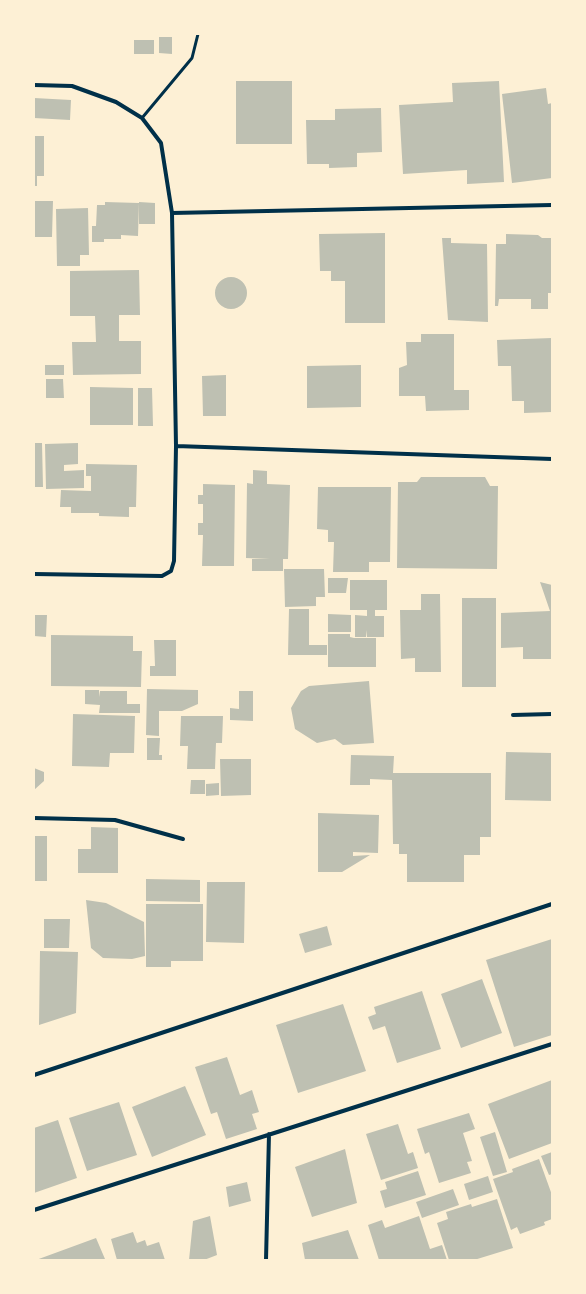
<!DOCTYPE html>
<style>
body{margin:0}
#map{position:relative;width:586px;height:1294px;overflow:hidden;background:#fdf0d5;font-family:Barlow,sans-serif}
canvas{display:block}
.frame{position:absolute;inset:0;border:35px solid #fdf0d5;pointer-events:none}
</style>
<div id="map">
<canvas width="586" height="1294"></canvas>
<div class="frame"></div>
</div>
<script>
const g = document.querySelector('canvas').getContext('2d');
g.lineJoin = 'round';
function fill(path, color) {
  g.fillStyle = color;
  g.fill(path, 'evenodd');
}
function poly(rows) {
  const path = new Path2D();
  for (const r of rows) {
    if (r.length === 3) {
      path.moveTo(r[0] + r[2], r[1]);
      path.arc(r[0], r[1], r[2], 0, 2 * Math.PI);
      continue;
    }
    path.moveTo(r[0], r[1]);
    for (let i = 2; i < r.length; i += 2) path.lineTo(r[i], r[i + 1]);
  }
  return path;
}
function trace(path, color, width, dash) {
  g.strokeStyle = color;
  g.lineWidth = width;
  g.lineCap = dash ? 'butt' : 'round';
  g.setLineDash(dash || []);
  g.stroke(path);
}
fill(poly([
 [159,37,172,37,172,54,159,53],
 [134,40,154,40,154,54,134,54],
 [236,81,292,81,292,144,236,144],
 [499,81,504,182,467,184,467,170,403,174,399,105,453,102,452,83],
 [546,88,548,104,552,103,552,178,512,183,502,94],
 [34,98,71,100,70,120,34,118],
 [381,108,382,152,357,153,357,167,329,168,329,164,307,164,306,120,335,120,335,109],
 [34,136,44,136,44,176,37,176,37,186,34,186],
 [35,201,53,201,52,237,34,237],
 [105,202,139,203,138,236,121,235,121,239,104,239,104,242,92,242,92,226,96,226,97,205,105,205],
 [139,202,155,203,155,224,139,224],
 [88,208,89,255,80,255,80,266,57,266,56,209],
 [385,233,385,323,345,323,345,281,331,281,331,271,320,271,319,234],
 [506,234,538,235,542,238,552,238,552,293,548,293,548,309,531,309,531,299,499,299,498,306,495,306,496,244,506,244],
 [442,238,451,238,451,243,487,244,488,322,448,320],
 [139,270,140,315,119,315,119,341,141,341,141,374,73,375,72,342,96,342,95,316,70,316,70,271],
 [231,293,16],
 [421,334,454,334,454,390,469,390,469,410,426,411,425,396,399,396,399,368,407,365,406,342,421,342],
 [552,338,552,412,524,413,524,401,512,401,511,366,498,366,497,340],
 [45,365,64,365,64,375,45,375],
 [361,365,361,407,307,408,307,366],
 [226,375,226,416,203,416,202,376],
 [46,379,63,379,64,398,46,398],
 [90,387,133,388,133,425,90,425],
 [138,388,152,388,153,426,138,426],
 [34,443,42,443,43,487,34,487],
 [78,443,78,464,64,465,64,471,84,470,84,488,46,489,45,444],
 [86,464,137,465,136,507,129,507,129,517,99,516,99,513,71,513,71,507,60,507,61,490,91,491,91,476,86,476],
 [253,470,267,471,267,484,290,485,288,559,283,559,283,571,252,571,252,559,270,559,246,558,247,483,253,484],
 [421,477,485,477,490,486,498,486,497,569,397,568,398,482,417,482],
 [203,484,235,485,234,566,202,566,203,535,198,535,198,523,203,523,203,504,198,504,198,495,203,495],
 [318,487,391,487,390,562,369,562,369,572,333,572,334,542,328,542,328,530,317,529],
 [284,569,324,569,325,597,316,597,316,606,285,607],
 [328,578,348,578,346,593,328,593],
 [350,580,387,580,387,610,350,610],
 [540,582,552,585,552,659,523,659,523,647,501,648,501,613,550,611],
 [421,594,440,594,441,672,415,672,415,658,401,659,400,610,421,610],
 [462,598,496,598,496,687,462,687],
 [289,609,309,609,309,645,327,645,327,655,288,655],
 [367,610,375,610,375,616,384,616,384,637,367,637,366,630,366,637,355,637,355,615,367,616],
 [328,614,351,615,351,632,328,632],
 [34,615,47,615,46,637,34,636],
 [328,634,350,634,350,637,354,638,376,638,376,667,328,667],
 [51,635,133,636,133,651,142,651,141,687,51,686],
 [154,640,176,640,176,676,150,676,150,666,155,666],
 [369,681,374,743,343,745,335,739,317,743,295,729,291,708,301,691,309,686],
 [147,689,198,690,198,704,182,711,159,711,159,736,146,735],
 [85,690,99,690,99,697,100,691,127,691,127,704,140,704,140,713,99,713,100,705,85,704],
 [239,691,253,691,253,721,230,720,230,708,239,709],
 [73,714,135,716,134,753,110,753,109,767,72,766],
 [181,716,223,716,222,743,216,743,215,769,187,769,188,746,180,746],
 [147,738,160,738,159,755,162,755,162,760,147,760],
 [506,752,552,753,552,801,505,800],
 [351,755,394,756,393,773,491,773,491,837,480,837,480,855,464,855,464,882,407,882,407,854,399,854,399,844,393,844,392,780,370,779,370,785,350,785],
 [220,759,251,759,251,795,221,796],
 [34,768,44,772,44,781,34,790],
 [191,780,205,780,205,794,190,794],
 [219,783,219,795,206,796,206,784],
 [318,813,379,815,378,853,353,852,353,856,370,855,342,872,318,872],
 [91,827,118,828,118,873,78,873,78,849,91,849],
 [34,836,47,836,47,881,34,881],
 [146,879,200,880,200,902,146,901],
 [207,882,245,882,244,943,206,942],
 [86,900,106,903,144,922,145,956,132,959,103,958,91,948],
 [146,904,203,904,203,961,171,961,171,967,146,967],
 [44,919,70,919,69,948,44,948],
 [327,926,332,945,305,953,299,934],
 [552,939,552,1035,514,1047,486,960],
 [40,951,78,952,76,1013,39,1025],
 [482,979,502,1033,461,1048,441,994],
 [422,991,441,1049,397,1063,385,1026,373,1030,368,1017,376,1014,374,1007],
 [343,1004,366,1071,298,1093,276,1025],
 [227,1057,240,1095,252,1090,259,1112,252,1114,257,1129,226,1139,217,1112,211,1114,195,1067],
 [552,1080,552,1143,509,1159,488,1104],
 [185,1086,206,1135,152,1157,132,1107],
 [119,1102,137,1155,87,1171,69,1118],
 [469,1113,475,1129,463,1133,472,1161,467,1162,471,1173,439,1183,429,1152,425,1154,417,1129],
 [58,1120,77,1178,34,1193,34,1128],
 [398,1124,408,1154,413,1152,418,1168,381,1180,366,1134],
 [495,1132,507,1172,493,1176,480,1137],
 [345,1149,357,1203,312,1217,295,1167],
 [552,1152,552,1174,549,1175,541,1156],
 [539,1159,552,1195,552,1219,544,1222,545,1225,520,1234,517,1227,511,1230,493,1179,513,1172,512,1169],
 [418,1171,426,1195,385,1208,380,1191,387,1189,385,1182],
 [488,1176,493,1192,469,1200,464,1184],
 [247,1182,251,1201,229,1207,226,1187],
 [453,1189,459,1205,422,1218,416,1202],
 [497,1199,513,1248,474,1260,449,1260,437,1223,448,1219,446,1212,471,1204,472,1207],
 [210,1216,217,1255,204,1260,189,1260,193,1221],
 [419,1216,430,1249,442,1245,447,1260,379,1260,368,1225,382,1220,385,1228],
 [348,1230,359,1260,305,1260,302,1243],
 [133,1232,137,1243,145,1240,147,1246,159,1242,165,1260,117,1260,111,1239],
 [96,1238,105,1259,36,1260]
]), '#bec0b2');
trace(poly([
 [142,118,192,58,198,34]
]), '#003049', 3);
trace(poly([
 [34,85,72,86,116,102,142,118,161,143,172,213],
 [176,446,172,213,552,205],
 [34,574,162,576,171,571,174,561,176,446,552,459],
 [513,715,552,714],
 [34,818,115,820,183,839],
 [34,1075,552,904],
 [34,1210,552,1044],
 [266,1260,269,1134]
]), '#003049', 4);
</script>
